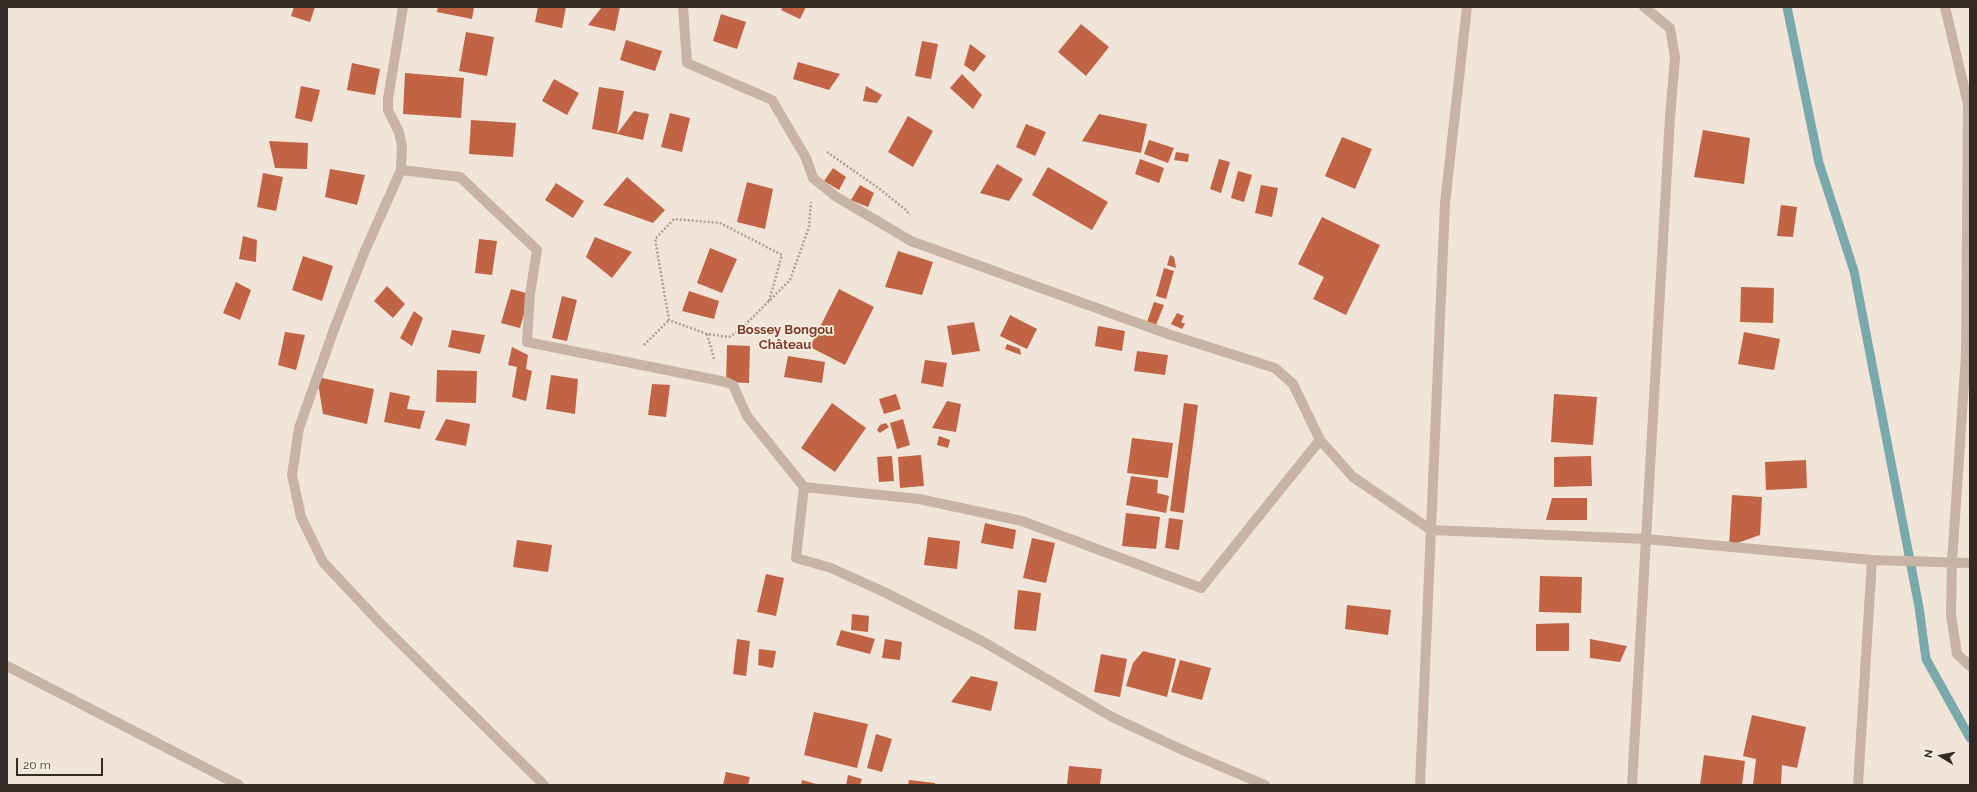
<!DOCTYPE html>
<meta charset="utf-8">
<style>
body{margin:0}
#map{position:relative;width:1977px;height:792px;overflow:hidden;background:#f0e5d8;font-family:Raleway,sans-serif}
canvas{display:block}
.frame{position:absolute;inset:0;border:8px solid #332a26;pointer-events:none}
.north{position:absolute;left:1921px;top:736px;width:40px;height:40px;-webkit-text-stroke:3px #f8efe4;paint-order:stroke;rotate:280deg;font-size:11px;font-weight:700;line-height:16px;text-align:center;color:#332a26}
.north::after{content:'';display:block;margin:auto;width:14px;height:18px;background:#332a26;clip-path:polygon(50% 0,100% 100%,50% 72%,0 100%)}
.scale{position:absolute;left:16px;top:758px;width:87px;height:18px;box-sizing:border-box;border:2px solid #332a26;border-top:0;padding-left:5px;font-size:12px;line-height:14px;white-space:nowrap;color:#332a26;-webkit-text-stroke:3px #f8efe4;paint-order:stroke}
</style>
<div id="map">
<canvas width="1977" height="792"></canvas>
<div class="frame"></div>
<div class="north">N</div>
<div class="scale">20 m</div>
</div>
<script>
const g = document.querySelector('canvas').getContext('2d');
g.lineJoin = 'round';
function poly(rows) {
  const path = new Path2D();
  for (const r of rows) {
    path.moveTo(r[0], r[1]);
    for (let i = 2; i < r.length; i += 2) path.lineTo(r[i], r[i + 1]);
  }
  return path;
}
function trace(path, color, width, dash) {
  g.strokeStyle = color;
  g.lineWidth = width;
  g.lineCap = dash ? 'butt' : 'round';
  g.setLineDash(dash || []);
  g.stroke(path);
}
function fill(path, color) {
  g.fillStyle = color;
  g.fill(path, 'evenodd');
}
function label(font, color, halo, rows, align = 'center') {
  g.font = font + ' Raleway,sans-serif';
  g.lineWidth = 3.5;
  g.setLineDash([]);
  g.textBaseline = 'middle';
  g.strokeStyle = halo;
  g.fillStyle = color;
  for (const [text, x, y, turn = 0] of rows) {
    g.save();
    g.translate(x, y);
    g.rotate((+turn || 0) * Math.PI / 180);
    g.textAlign = isNaN(turn) ? turn : align;
    if (halo) g.strokeText(text, 0, 0);
    g.fillText(text, 0, 0);
    g.restore();
  }
}
trace(poly([
 [1787,7,1819,163,1854,271,1919,607,1926,659,1970,738]
]), '#79a9ab', 9);
fill(poly([
 [294,7,315,7,310,22,291,16],
 [438,7,474,7,472,19,437,12],
 [538,7,566,7,562,28,535,22],
 [602,7,620,7,615,31,588,25],
 [783,7,806,7,800,19,781,10],
 [721,14,746,22,737,49,713,41],
 [1081,24,1109,47,1086,76,1058,52],
 [466,32,494,37,487,76,459,71],
 [626,40,662,51,655,71,620,60],
 [922,41,938,44,931,79,915,76],
 [970,44,986,56,974,72,964,65],
 [798,62,840,74,829,90,793,79],
 [352,63,380,69,375,95,347,90],
 [405,73,464,78,461,118,403,114],
 [962,74,982,95,973,109,950,88],
 [554,79,579,93,567,115,542,101],
 [301,86,320,90,312,122,295,118],
 [866,86,882,95,877,103,863,101],
 [599,87,624,91,617,134,592,129],
 [634,111,649,114,643,140,617,134],
 [670,113,690,118,682,152,661,147],
 [1099,114,1147,124,1141,153,1082,141],
 [908,116,933,131,913,167,888,152],
 [471,120,516,123,513,157,469,154],
 [1026,124,1046,132,1035,156,1016,147],
 [1703,130,1750,138,1744,184,1694,177],
 [1342,137,1372,149,1355,189,1325,176],
 [1149,140,1174,148,1168,163,1144,154],
 [269,141,308,143,307,169,275,168],
 [1176,152,1189,154,1188,162,1174,160],
 [1140,159,1164,168,1159,183,1135,174],
 [1219,159,1230,162,1221,193,1210,189],
 [997,164,1023,179,1009,201,980,193],
 [1048,167,1108,202,1092,230,1032,195],
 [833,168,846,177,839,190,824,181],
 [330,169,365,175,357,205,325,197],
 [1238,171,1252,175,1244,202,1231,198],
 [263,173,283,177,276,211,257,207],
 [627,177,665,210,653,223,603,205],
 [747,182,773,189,765,229,737,222],
 [556,183,584,201,573,218,545,200],
 [860,185,874,193,868,207,851,200],
 [1261,185,1278,188,1272,217,1255,213],
 [1781,205,1797,207,1793,237,1777,236],
 [1322,217,1380,245,1346,315,1313,299,1324,277,1298,264],
 [243,236,257,240,256,262,239,259],
 [595,237,632,252,612,278,586,257],
 [479,239,497,241,492,275,475,273],
 [710,248,737,259,722,293,697,283],
 [898,251,933,262,922,295,885,287],
 [1170,255,1174,257,1176,268,1167,265],
 [303,256,333,266,322,301,292,290],
 [1164,268,1174,271,1166,299,1156,296],
 [236,282,251,290,240,320,223,313],
 [387,286,405,304,393,318,374,301],
 [1741,287,1774,288,1773,323,1740,322],
 [511,289,530,294,520,328,501,323],
 [839,289,874,307,845,365,810,347],
 [689,291,719,301,714,319,682,311],
 [562,296,577,300,567,341,552,338],
 [1154,302,1164,305,1156,325,1147,322],
 [414,311,423,318,412,346,400,338],
 [1177,313,1184,316,1181,322,1185,324,1182,329,1171,324],
 [1010,315,1037,329,1027,349,1000,336],
 [974,322,980,351,952,355,947,326],
 [1098,326,1125,331,1122,351,1095,346],
 [452,330,485,335,480,354,448,347],
 [285,332,305,335,296,370,278,365],
 [1744,332,1780,339,1774,370,1738,364],
 [1007,344,1020,349,1021,355,1005,349],
 [727,345,750,346,749,383,726,382],
 [512,347,528,355,526,369,532,371,526,401,512,397,517,367,508,365],
 [1137,351,1168,355,1165,375,1134,371],
 [788,356,825,362,822,383,784,377],
 [925,360,947,363,943,387,921,383],
 [437,370,477,371,476,403,436,402],
 [551,375,578,379,575,414,546,409],
 [317,377,374,389,367,424,323,414],
 [652,384,670,385,666,417,648,415],
 [390,392,410,396,407,409,425,411,420,429,384,422],
 [896,394,901,409,884,414,879,399],
 [1554,394,1597,397,1593,445,1551,442],
 [947,401,961,404,956,432,932,428],
 [832,403,866,428,835,472,801,448],
 [1184,403,1198,405,1184,513,1170,511],
 [446,419,470,424,466,446,435,440],
 [903,419,910,445,897,449,890,423],
 [886,423,889,427,880,433,877,430,880,425],
 [939,436,950,440,948,448,937,445],
 [1132,438,1173,443,1168,478,1127,473],
 [921,455,924,486,900,488,898,457],
 [892,456,894,481,879,482,877,457],
 [1591,456,1592,486,1554,487,1554,457],
 [1806,460,1807,488,1766,490,1765,462],
 [1131,476,1158,480,1157,493,1169,496,1166,513,1126,505],
 [1732,495,1762,497,1760,535,1729,546],
 [1552,498,1587,498,1587,520,1546,520],
 [1126,513,1160,517,1156,549,1122,546],
 [1169,518,1183,520,1179,550,1165,548],
 [985,523,1016,530,1013,549,981,543],
 [928,537,960,541,957,569,924,565],
 [1032,538,1055,543,1046,583,1023,578],
 [517,540,552,545,548,572,513,567],
 [766,574,784,578,776,616,757,612],
 [1540,576,1582,577,1581,613,1539,612],
 [1018,590,1041,593,1036,631,1014,629],
 [1347,605,1391,610,1388,635,1345,629],
 [852,614,869,616,868,632,851,630],
 [1569,623,1569,651,1536,651,1536,624],
 [841,630,875,639,870,654,836,645],
 [737,639,750,641,746,676,733,674],
 [885,639,902,642,900,660,882,658],
 [1590,639,1627,646,1620,662,1590,658],
 [759,649,776,651,773,668,758,665],
 [1143,651,1176,659,1167,697,1126,686,1133,663],
 [1101,654,1127,659,1120,697,1094,692],
 [1180,660,1211,668,1202,700,1171,692],
 [971,676,998,682,991,711,951,702],
 [814,712,868,724,857,768,804,755],
 [1752,715,1806,727,1797,768,1782,765,1781,785,1753,785,1756,759,1743,756],
 [876,734,892,739,882,772,867,768],
 [1704,755,1745,761,1742,785,1700,785],
 [1069,766,1102,769,1100,785,1067,785],
 [726,772,750,777,748,785,723,785],
 [848,775,862,779,860,785,846,785],
 [802,780,820,785,801,785],
 [909,780,935,783,935,785,908,785]
]), '#c16345');
trace(poly([
 [827,152,877,187,906,210,910,215],
 [707,334,669,320,655,239,674,219,720,223,782,255,769,301],
 [644,345,669,320],
 [714,359,707,334,729,337,739,331,790,280,809,227,811,202]
]), '#b39e8f', 2.5, [2, 2]);
trace(poly([
 [403,7,388,99,388,110,399,132,402,146,401,170,364,253,336,324,299,428,292,475,301,517,323,562,381,624,544,785],
 [683,7,687,63,772,100,806,158,813,178,835,196,911,241,1171,335,1275,368,1293,384,1320,440,1353,477,1431,530,1646,539,1872,560,1970,563],
 [1945,7,1968,104,1966,354,1952,562,1951,615,1957,654,1970,666],
 [401,170,460,177,537,250,530,294,527,342,726,382,733,385,747,416,804,487,919,499,1022,521,1201,588,1320,440],
 [804,487,796,558,831,568,884,592,982,641,1112,717,1187,752,1265,785],
 [7,666,239,785],
 [1420,785,1445,203,1467,7],
 [1632,785,1670,117,1675,57,1670,28,1644,7],
 [1858,785,1872,560]
]), '#c7b4a5', 10);
label('bold 13px', '#7e3823', '#f8efe4', [
 ["Bossey Bongou",785,330],
 ["Château",785,345]
]);
</script>
